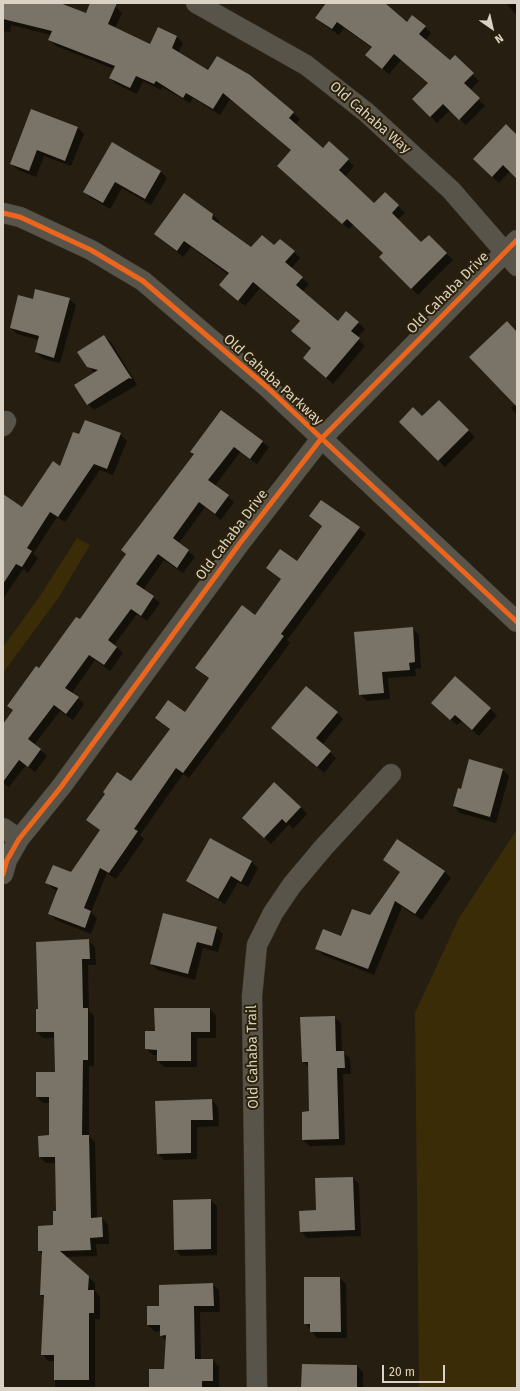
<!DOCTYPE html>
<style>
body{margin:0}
#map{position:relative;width:520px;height:1391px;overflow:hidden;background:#251e11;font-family:"Fira Sans",sans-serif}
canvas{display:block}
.frame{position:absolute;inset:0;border:4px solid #dad3c5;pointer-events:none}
.north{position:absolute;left:472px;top:8px;width:40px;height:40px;-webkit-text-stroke:3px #2d2209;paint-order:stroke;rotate:146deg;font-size:11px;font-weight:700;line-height:16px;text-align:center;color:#dad3c5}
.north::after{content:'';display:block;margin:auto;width:14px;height:18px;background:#dad3c5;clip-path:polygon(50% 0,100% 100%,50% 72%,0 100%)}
.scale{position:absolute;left:382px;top:1365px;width:63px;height:18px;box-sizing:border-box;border:2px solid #dad3c5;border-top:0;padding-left:5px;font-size:12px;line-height:14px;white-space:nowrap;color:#dad3c5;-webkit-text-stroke:3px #2d2209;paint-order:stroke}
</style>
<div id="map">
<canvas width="520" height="1391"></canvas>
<div class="frame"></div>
<div class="north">N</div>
<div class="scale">20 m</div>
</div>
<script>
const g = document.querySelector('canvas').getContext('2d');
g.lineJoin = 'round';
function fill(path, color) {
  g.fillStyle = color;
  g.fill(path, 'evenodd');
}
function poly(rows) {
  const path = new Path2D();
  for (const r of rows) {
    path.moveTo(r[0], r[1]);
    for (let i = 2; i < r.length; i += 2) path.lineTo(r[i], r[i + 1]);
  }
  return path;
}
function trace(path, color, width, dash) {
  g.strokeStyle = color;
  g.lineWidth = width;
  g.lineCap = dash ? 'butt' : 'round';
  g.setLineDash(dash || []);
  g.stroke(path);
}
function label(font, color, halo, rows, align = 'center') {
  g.font = font + ' "Fira Sans",sans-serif';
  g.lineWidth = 4;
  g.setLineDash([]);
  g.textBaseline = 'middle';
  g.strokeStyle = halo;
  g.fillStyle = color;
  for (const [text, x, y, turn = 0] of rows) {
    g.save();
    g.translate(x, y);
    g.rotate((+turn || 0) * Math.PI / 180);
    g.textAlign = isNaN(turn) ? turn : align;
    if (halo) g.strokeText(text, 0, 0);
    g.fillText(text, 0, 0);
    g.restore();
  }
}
fill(poly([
 [77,538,90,545,59,597,3,673,3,647,40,596],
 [517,829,517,1388,419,1388,415,1013,459,918]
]), '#3b2c08');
fill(poly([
 [3,3,57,3,87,15,91,3,107,3,115,6,122,13,115,28,151,45,177,37,183,43,178,53,208,71,249,79,234,103,230,99,220,115,193,98,190,103,162,87,161,90,143,81,137,94,116,84,110,78,114,69,56,46,49,39,51,35,11,25,10,32,3,31],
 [327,3,379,3,408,23,425,27,431,33,425,41,450,61,455,57,479,81,469,91,485,106,466,125,450,110,437,123,414,99,429,83,401,60,389,74,373,61,372,48,344,28,339,35,323,24,317,18],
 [506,3,517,3,517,16],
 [265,89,300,119,296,124,323,149,348,160,354,166,345,177,374,205,385,194,405,213,397,220,421,244,429,236,453,260,418,295,380,257,384,253,354,224,349,229,284,172,292,150,248,113],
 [77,127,84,134,71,166,44,156,36,177,18,170,11,163],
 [517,137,517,178,510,171,499,183,480,165],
 [112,144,160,171,167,178,151,205,122,188,110,209,91,198,84,192],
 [213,215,219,221,218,225,251,249,275,247,294,252,300,258,291,269,309,284,302,292,338,322,347,313,365,329,357,338,365,346,333,384,304,358,312,349,292,331,300,322,260,288,245,306,227,291,229,275,191,247,183,257,155,234],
 [69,299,76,305,60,363,43,359,36,352,39,340,17,334,11,328,33,300],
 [517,333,517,415,511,408,515,404],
 [104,336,111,342,137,385,94,410,88,404,95,373,88,366],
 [439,401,475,437,445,467,400,422,422,418],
 [221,411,269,447,257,464,240,452,215,486,234,502,221,520,205,507,179,543,195,557,183,573,164,560,143,590,160,603,147,621,137,614,114,645,123,653,110,671,95,660,72,693,84,704,73,720,60,711,34,745,47,756,35,772,26,765,9,787,3,783,3,725,14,711,9,706,80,621,194,455,191,452],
 [120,434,127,441,113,475,100,470,65,522,57,517,33,554,38,558,28,573,23,569,3,599,3,502,22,509,60,467,80,436],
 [322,501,366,534,287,640,290,643,189,778,183,774,140,835,144,839,116,879,107,873,91,912,97,918,91,934,56,920,49,914,58,892,53,889,47,883,71,873,101,831,88,820,131,782,171,730,156,717,185,714,209,679,196,668,255,616,282,580,267,568,297,563,323,527,310,516],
 [412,628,419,635,421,668,415,669,416,676,388,678,390,699,367,701,360,694],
 [455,677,497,715,479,736,462,721,457,725,439,709],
 [337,713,343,719,322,745,336,758,324,773,279,734],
 [503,770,509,776,496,823,460,813,454,806,462,790],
 [301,807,307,814,293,829,289,824,271,844,250,824],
 [211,839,252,862,258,868,248,887,238,882,225,904,194,887,188,881],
 [384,860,444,871,451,878,422,920,402,907,374,975,323,955,316,948,342,938,371,917,401,873],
 [217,928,223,934,218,952,203,948,195,980,158,970,151,964],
 [89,941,95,947,96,965,88,965,89,1011,94,1016,94,1066,89,1066,89,1136,95,1142,97,1218,102,1218,108,1225,109,1244,96,1244,97,1256,66,1257,95,1283,95,1291,100,1297,100,1319,95,1319,95,1388,55,1388,55,1361,48,1361,42,1354,44,1298,41,1295,42,1254,39,1251,54,1226,57,1212,56,1163,46,1163,40,1157,50,1136,50,1103,43,1103,37,1097,56,1073,55,1038,43,1038,37,1032],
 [210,1009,216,1015,216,1038,197,1038,197,1067,164,1067,158,1061,158,1055,153,1055,146,1049,156,1032],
 [334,1017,341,1023,342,1052,350,1058,351,1074,343,1074,345,1145,310,1146,303,1140,310,1112,309,1068,303,1061],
 [212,1100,218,1107,219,1126,197,1127,197,1159,164,1160,158,1153,156,1102],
 [353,1178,359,1184,361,1236,307,1238,301,1231,317,1211],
 [210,1200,217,1206,217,1255,181,1256,175,1249],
 [340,1278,346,1284,347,1338,317,1338,305,1323],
 [212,1284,219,1290,220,1312,200,1312,201,1360,213,1360,219,1367,219,1387,150,1388,165,1370,166,1341,161,1335,161,1331,155,1332,148,1325,148,1307,160,1307],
 [357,1366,363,1372,363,1388,304,1388,302,1386]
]), '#0007');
fill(poly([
 [3,3,60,3,86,13,90,3,117,3,108,24,150,44,158,27,177,36,172,48,208,70,217,56,250,75,294,112,289,118,323,148,329,141,349,159,339,170,374,203,385,192,399,205,392,213,421,242,429,235,447,253,411,289,379,257,383,253,347,219,342,224,277,166,291,150,223,93,213,109,186,93,183,98,156,81,154,84,136,76,130,88,109,78,115,66,48,40,52,31,3,19],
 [326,3,385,3,407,22,412,15,426,26,419,34,450,60,455,55,474,73,464,83,480,98,459,120,443,104,430,117,412,99,428,83,394,54,382,69,365,55,372,47,337,22,332,29,315,18],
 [31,109,78,127,65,161,37,150,29,171,10,164],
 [506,124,517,135,517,179,503,165,492,177,473,159],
 [112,142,161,171,145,199,115,182,103,203,83,192],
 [184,193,213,214,212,219,251,247,262,235,274,245,280,239,295,251,285,262,303,277,296,285,338,321,346,311,359,322,351,331,360,338,326,378,303,358,311,348,291,331,300,321,253,282,238,301,219,285,229,273,184,241,177,251,154,234],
 [35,289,70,298,54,358,35,352,39,336,10,328,18,295,33,299],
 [507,321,517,332,517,407,469,357],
 [104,335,132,379,129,378,87,405,74,385,98,370,87,367,77,352],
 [439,400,469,430,438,461,399,422,413,407,422,416],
 [221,410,263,441,250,459,234,447,208,480,229,495,215,514,199,502,173,538,189,550,177,568,158,554,136,584,154,596,141,616,131,609,108,640,117,647,104,665,89,655,65,688,79,697,66,714,54,705,28,739,41,749,28,767,19,760,3,782,3,724,13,710,7,706,36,666,39,668,76,617,80,619,126,554,121,550,194,454,190,452],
 [85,420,121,433,107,469,94,464,58,517,50,512,27,548,32,551,22,567,16,564,3,584,3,494,22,507,53,461,60,466,73,432,79,434],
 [321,500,360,527,281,634,284,636,183,773,176,768,134,829,138,831,109,873,100,868,84,908,91,911,85,928,48,914,58,888,45,883,53,865,71,872,100,830,86,820,105,794,103,792,117,772,131,781,170,729,155,718,168,700,185,712,209,678,195,668,242,605,255,615,281,579,266,568,280,549,297,561,322,526,309,516],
 [413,627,415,662,409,663,410,670,382,672,384,693,359,695,354,632],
 [455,676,491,708,472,730,455,715,450,720,431,703],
 [306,686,338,712,316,738,331,751,317,767,271,728],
 [469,759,503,769,490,817,453,806,458,788,461,789],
 [274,782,301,807,286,823,282,819,264,838,242,818],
 [210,838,252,861,241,882,231,876,218,899,186,881],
 [397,839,445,871,415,914,395,901,368,969,315,949,323,929,341,936,352,909,370,915,400,872,383,860],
 [163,913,217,927,212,946,197,942,188,974,150,964],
 [89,939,90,959,82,959,83,1008,88,1008,88,1060,83,1060,82,1135,89,1135,91,1218,102,1217,103,1237,90,1238,91,1250,60,1251,89,1276,88,1290,94,1290,94,1313,89,1313,89,1380,54,1380,54,1355,41,1355,44,1295,40,1295,42,1251,38,1251,38,1226,53,1225,53,1211,56,1211,55,1157,39,1157,38,1136,49,1135,49,1097,36,1097,36,1072,55,1072,54,1032,36,1032,36,1009,38,1009,36,942],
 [154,1008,210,1008,210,1032,191,1032,191,1061,157,1061,157,1050,145,1049,145,1031,155,1031],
 [335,1016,336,1051,344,1051,345,1068,337,1068,339,1139,302,1140,302,1112,309,1111,308,1062,302,1062,300,1017],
 [212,1099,213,1120,191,1120,191,1153,157,1154,155,1101],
 [353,1177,355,1230,300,1232,299,1211,316,1210,315,1178],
 [211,1199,211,1249,174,1250,173,1200],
 [304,1277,340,1277,341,1332,310,1332,310,1324,304,1324],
 [213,1283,214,1306,194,1306,195,1359,213,1359,213,1381,202,1381,202,1388,149,1388,149,1369,164,1369,166,1335,160,1336,160,1325,147,1325,147,1306,159,1306,159,1285],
 [302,1364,357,1365,357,1388,301,1387]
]), '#797368');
const minor = poly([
 [196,3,306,65,366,112,451,190,517,266],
 [3,213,20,217,91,250,143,281,268,388,517,622],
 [3,426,6,421],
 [3,828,19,839],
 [3,874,7,860,19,839,61,787,240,543,321,439,517,240],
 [257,1388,252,996,257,945,273,913,292,885,323,848,391,774]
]);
trace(minor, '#3f3a31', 21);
trace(minor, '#58544a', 20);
trace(poly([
 [3,213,20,217,91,250,143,281,268,388,517,622],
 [3,874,7,860,19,839,61,787,240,543,321,439,517,240]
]), '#eb651d', 5);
label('14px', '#dad3c5', '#2d2209', [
 ["Old Cahaba Way",370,118,41],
 ["Old Cahaba Drive",448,293,-45],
 ["Old Cahaba Parkway",273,380,42],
 ["Old Cahaba Drive",232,535,-53],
 ["Old Cahaba Trail",253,1057,-91]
]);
</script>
